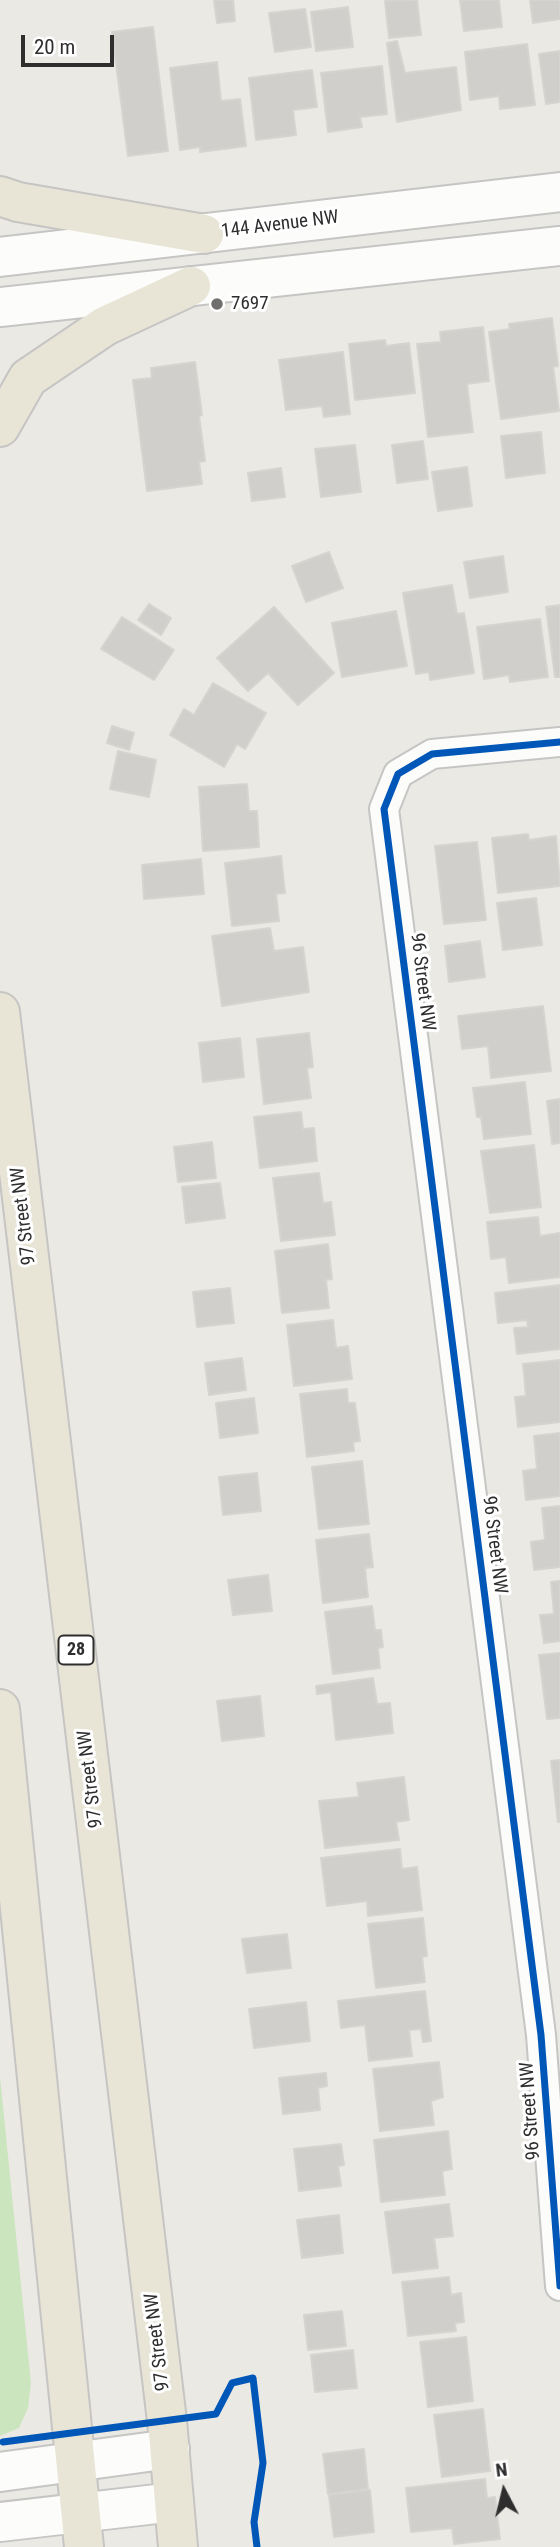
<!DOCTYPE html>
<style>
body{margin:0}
#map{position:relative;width:560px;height:2547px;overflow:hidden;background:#ebe9e4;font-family:"Roboto Condensed",sans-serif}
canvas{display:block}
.north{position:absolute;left:469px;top:2456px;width:70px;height:70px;-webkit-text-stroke:5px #fff;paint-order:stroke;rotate:353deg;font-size:19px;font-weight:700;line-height:28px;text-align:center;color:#2e2e2e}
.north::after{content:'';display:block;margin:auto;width:24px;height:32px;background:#2e2e2e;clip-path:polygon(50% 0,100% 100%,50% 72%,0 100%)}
.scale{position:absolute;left:21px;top:35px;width:93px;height:32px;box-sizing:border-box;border:4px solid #2e2e2e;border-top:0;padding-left:9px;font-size:21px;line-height:24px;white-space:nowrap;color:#2e2e2e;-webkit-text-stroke:5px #fff;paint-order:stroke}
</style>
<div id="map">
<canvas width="560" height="2547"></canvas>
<div class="north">N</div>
<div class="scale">20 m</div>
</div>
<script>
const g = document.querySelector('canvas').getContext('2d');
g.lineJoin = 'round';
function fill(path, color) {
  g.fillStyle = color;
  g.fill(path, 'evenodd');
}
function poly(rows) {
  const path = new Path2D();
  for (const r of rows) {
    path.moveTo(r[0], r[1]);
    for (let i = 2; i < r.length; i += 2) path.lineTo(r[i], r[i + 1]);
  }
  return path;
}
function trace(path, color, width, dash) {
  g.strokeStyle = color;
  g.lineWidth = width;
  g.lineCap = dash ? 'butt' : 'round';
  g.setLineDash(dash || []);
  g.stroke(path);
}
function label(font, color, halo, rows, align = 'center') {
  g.font = font + ' "Roboto Condensed",sans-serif';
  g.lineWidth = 6;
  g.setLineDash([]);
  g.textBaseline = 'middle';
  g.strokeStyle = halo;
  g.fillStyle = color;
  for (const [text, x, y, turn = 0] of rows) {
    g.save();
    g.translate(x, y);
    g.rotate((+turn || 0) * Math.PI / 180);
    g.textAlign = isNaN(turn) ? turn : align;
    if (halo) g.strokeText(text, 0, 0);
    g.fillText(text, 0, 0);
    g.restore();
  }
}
fill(poly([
 [0,2077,31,2383,28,2408,19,2428,0,2436]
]), '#cbe5bf');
const building = poly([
 [214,0,233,0,235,21,217,23,214,0],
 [417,0,421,35,389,38,385,1,417,0],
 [460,0,499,0,502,27,464,31,460,0],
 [530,0,560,0,560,19,533,23,530,0],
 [348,7,353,47,316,51,311,12,348,7],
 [305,9,311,47,275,52,269,13,305,9],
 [153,27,168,151,128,156,112,32,153,27],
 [397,41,405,73,456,67,461,110,397,122,387,43,397,41],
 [527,44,535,105,500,109,499,96,470,100,465,52,527,44],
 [560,51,560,102,546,104,539,54,560,51],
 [217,62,221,101,240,99,246,146,200,152,200,147,180,150,170,68,217,62],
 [382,66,387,114,360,117,362,127,328,132,321,73,382,66],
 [312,70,317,107,293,110,296,135,256,140,249,78,312,70],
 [552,318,558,366,553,367,559,411,501,419,489,332,510,329,509,324,552,318],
 [483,327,489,381,467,384,473,432,428,437,417,344,441,342,440,332,483,327],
 [385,340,386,346,409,343,415,393,355,400,349,344,385,340],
 [343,352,350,414,324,417,322,406,286,410,279,360,343,352],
 [195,362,202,415,199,416,205,461,199,462,202,484,147,491,133,380,152,378,151,368,195,362],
 [541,432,545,473,506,478,501,436,541,432],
 [423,441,428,479,397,483,392,445,423,441],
 [355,445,361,492,321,497,315,449,355,445],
 [467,467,472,506,438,511,432,472,467,467],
 [281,468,285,497,252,501,248,473,281,468],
 [329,552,343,588,306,602,292,566,329,552],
 [503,556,508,592,470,598,464,562,503,556],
 [452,585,457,614,464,613,474,673,430,680,429,672,416,674,403,593,452,585],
 [149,604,171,618,161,635,138,620,149,604],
 [560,605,560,677,555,677,546,607,560,605],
 [274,607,334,673,298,705,268,673,248,691,217,658,274,607],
 [396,611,407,666,342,677,332,623,396,611],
 [122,617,174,650,154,680,101,649,122,617],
 [540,619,548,677,510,682,509,675,484,679,477,627,540,619],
 [213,683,266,713,245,749,237,744,224,767,170,735,184,709,194,715,213,683],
 [112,726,134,733,129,750,107,743,112,726],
 [118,751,156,760,149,797,110,789,118,751],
 [247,784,249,811,257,811,259,847,203,851,199,787,247,784],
 [528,834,529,840,556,836,560,886,498,893,492,838,528,834],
 [477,842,486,920,444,924,435,846,477,842],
 [281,856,285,893,276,894,279,921,232,926,225,863,281,856],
 [201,859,204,894,144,899,142,865,201,859],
 [536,898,542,945,503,950,497,903,536,898],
 [270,928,274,951,303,947,309,992,222,1006,212,936,270,928],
 [480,941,485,977,449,982,445,946,480,941],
 [543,1006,551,1071,491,1078,488,1046,462,1049,458,1016,543,1006],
 [309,1033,313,1067,307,1068,311,1098,264,1104,257,1039,309,1033],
 [240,1038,244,1077,203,1082,199,1043,240,1038],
 [525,1082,531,1134,484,1139,481,1117,477,1117,473,1088,525,1082],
 [560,1099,560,1143,552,1144,547,1101,560,1099],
 [301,1112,303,1129,314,1128,317,1161,260,1168,254,1117,301,1112],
 [212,1142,216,1178,178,1182,174,1147,212,1142],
 [534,1145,541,1207,490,1213,481,1151,534,1145],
 [319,1173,323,1203,331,1202,335,1235,281,1241,273,1178,319,1173],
 [220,1183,225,1218,186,1223,182,1187,220,1183],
 [538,1217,540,1236,560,1233,560,1277,509,1283,506,1257,491,1259,487,1222,538,1217],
 [328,1244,332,1279,326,1280,329,1308,282,1313,275,1251,328,1244],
 [560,1285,560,1349,517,1354,514,1328,528,1327,527,1320,498,1323,495,1293,560,1285],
 [230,1288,234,1323,197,1327,193,1292,230,1288],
 [333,1320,336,1348,348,1346,352,1379,294,1386,287,1325,333,1320],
 [242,1358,246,1390,209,1395,205,1363,242,1358],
 [560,1360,560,1422,518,1427,515,1397,526,1396,523,1364,560,1360],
 [347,1389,348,1403,355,1403,360,1441,353,1442,354,1451,307,1457,300,1394,347,1389],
 [254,1398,258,1433,220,1438,216,1403,254,1398],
 [560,1433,560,1496,526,1500,523,1471,537,1469,534,1436,560,1433],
 [362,1461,369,1524,319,1529,312,1467,362,1461],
 [257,1473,261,1511,223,1515,219,1477,257,1473],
 [560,1506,560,1567,534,1570,531,1542,545,1540,542,1508,560,1506],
 [369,1534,373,1567,365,1568,368,1597,323,1603,316,1540,369,1534],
 [268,1575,272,1611,233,1615,228,1580,268,1575],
 [560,1581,560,1641,544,1643,540,1615,554,1614,551,1582,560,1581],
 [372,1606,375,1630,381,1630,383,1647,378,1648,380,1668,333,1674,325,1612,372,1606],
 [560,1653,560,1718,547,1719,539,1655,560,1653],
 [373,1678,377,1704,390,1703,393,1733,336,1740,331,1692,317,1694,316,1686,373,1678],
 [260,1696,264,1736,222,1741,217,1701,260,1696],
 [560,1760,560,1822,558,1822,551,1761,560,1760],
 [404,1777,409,1820,396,1822,399,1840,325,1848,319,1801,359,1797,357,1783,404,1777],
 [400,1849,402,1869,417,1867,422,1910,368,1916,367,1901,327,1906,321,1858,400,1849],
 [423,1918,427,1956,422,1957,425,1982,376,1988,368,1924,423,1918],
 [287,1934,291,1968,247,1973,242,1939,287,1934],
 [425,1991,431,2041,423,2042,421,2029,409,2030,412,2056,369,2061,365,2025,341,2028,338,2001,425,1991],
 [306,2002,310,2041,254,2048,249,2009,306,2002],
 [439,2062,443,2097,431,2101,434,2125,380,2131,373,2069,439,2062],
 [326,2073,327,2086,318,2088,320,2110,283,2114,279,2078,326,2073],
 [448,2131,452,2169,442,2171,445,2195,381,2202,374,2140,448,2131],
 [341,2144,344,2165,338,2166,341,2186,299,2191,294,2149,341,2144],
 [449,2204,453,2236,434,2238,438,2268,393,2273,385,2212,449,2204],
 [339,2215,343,2253,302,2258,297,2220,339,2215],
 [449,2277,451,2295,461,2293,464,2322,455,2323,456,2331,408,2336,402,2282,449,2277],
 [342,2311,346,2346,308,2350,304,2315,342,2311],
 [466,2337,473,2401,428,2407,420,2342,466,2337],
 [353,2350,357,2388,315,2392,311,2355,353,2350],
 [483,2409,490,2471,442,2477,434,2415,483,2409],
 [364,2449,368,2489,328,2494,323,2454,364,2449],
 [485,2479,487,2498,495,2497,500,2539,454,2544,452,2528,411,2532,406,2488,485,2479],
 [370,2490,374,2532,334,2537,329,2495,370,2490]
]);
fill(building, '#d0cfcb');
trace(building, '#d6d4d0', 2);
const street = poly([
 [560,742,432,754,398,774,384,809,541,2035,560,2286]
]);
const secondary = poly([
 [0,257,560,192],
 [0,307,560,246],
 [0,2472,170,2449],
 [0,2522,174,2502]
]);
const primary = poly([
 [0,196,18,202,204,234],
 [0,427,28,378,105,326,191,286],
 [0,1012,167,2421,178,2547],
 [0,1709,84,2547]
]);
trace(street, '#c5c5c4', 32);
trace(secondary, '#c5c5c4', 42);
trace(primary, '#c6c5c4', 42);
trace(street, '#fcfcfb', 28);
trace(secondary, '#fcfcfb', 38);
trace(primary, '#e8e5d6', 38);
trace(poly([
 [560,742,432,754,398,774,384,809,541,2035,560,2286],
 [3,2442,216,2414,232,2383,253,2378,263,2463,254,2522,257,2547]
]), '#0057b8', 7);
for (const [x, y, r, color] of [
 [217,304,7,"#706f6e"]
]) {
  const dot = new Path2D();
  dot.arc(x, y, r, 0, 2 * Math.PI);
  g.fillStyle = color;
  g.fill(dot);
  trace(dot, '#fff', 2.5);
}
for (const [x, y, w] of [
 [76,1650,35]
]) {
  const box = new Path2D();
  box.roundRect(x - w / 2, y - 14.5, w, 29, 5);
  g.fillStyle = '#fff';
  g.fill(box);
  trace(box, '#2e2e2e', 2);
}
label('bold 18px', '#2e2e2e', null, [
 ["28",76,1650]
]);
label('19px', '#2e2e2e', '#fff', [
 ["144 Avenue NW",280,225,-7],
 ["96 Street NW",422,982,83],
 ["97 Street NW",24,1216,-97],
 ["96 Street NW",494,1545,83],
 ["97 Street NW",91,1779,-97],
 ["96 Street NW",531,2111,-94],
 ["97 Street NW",158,2342,-97]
]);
label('19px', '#2e2e2e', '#fff', [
 ["7697",231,304]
], 'left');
</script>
